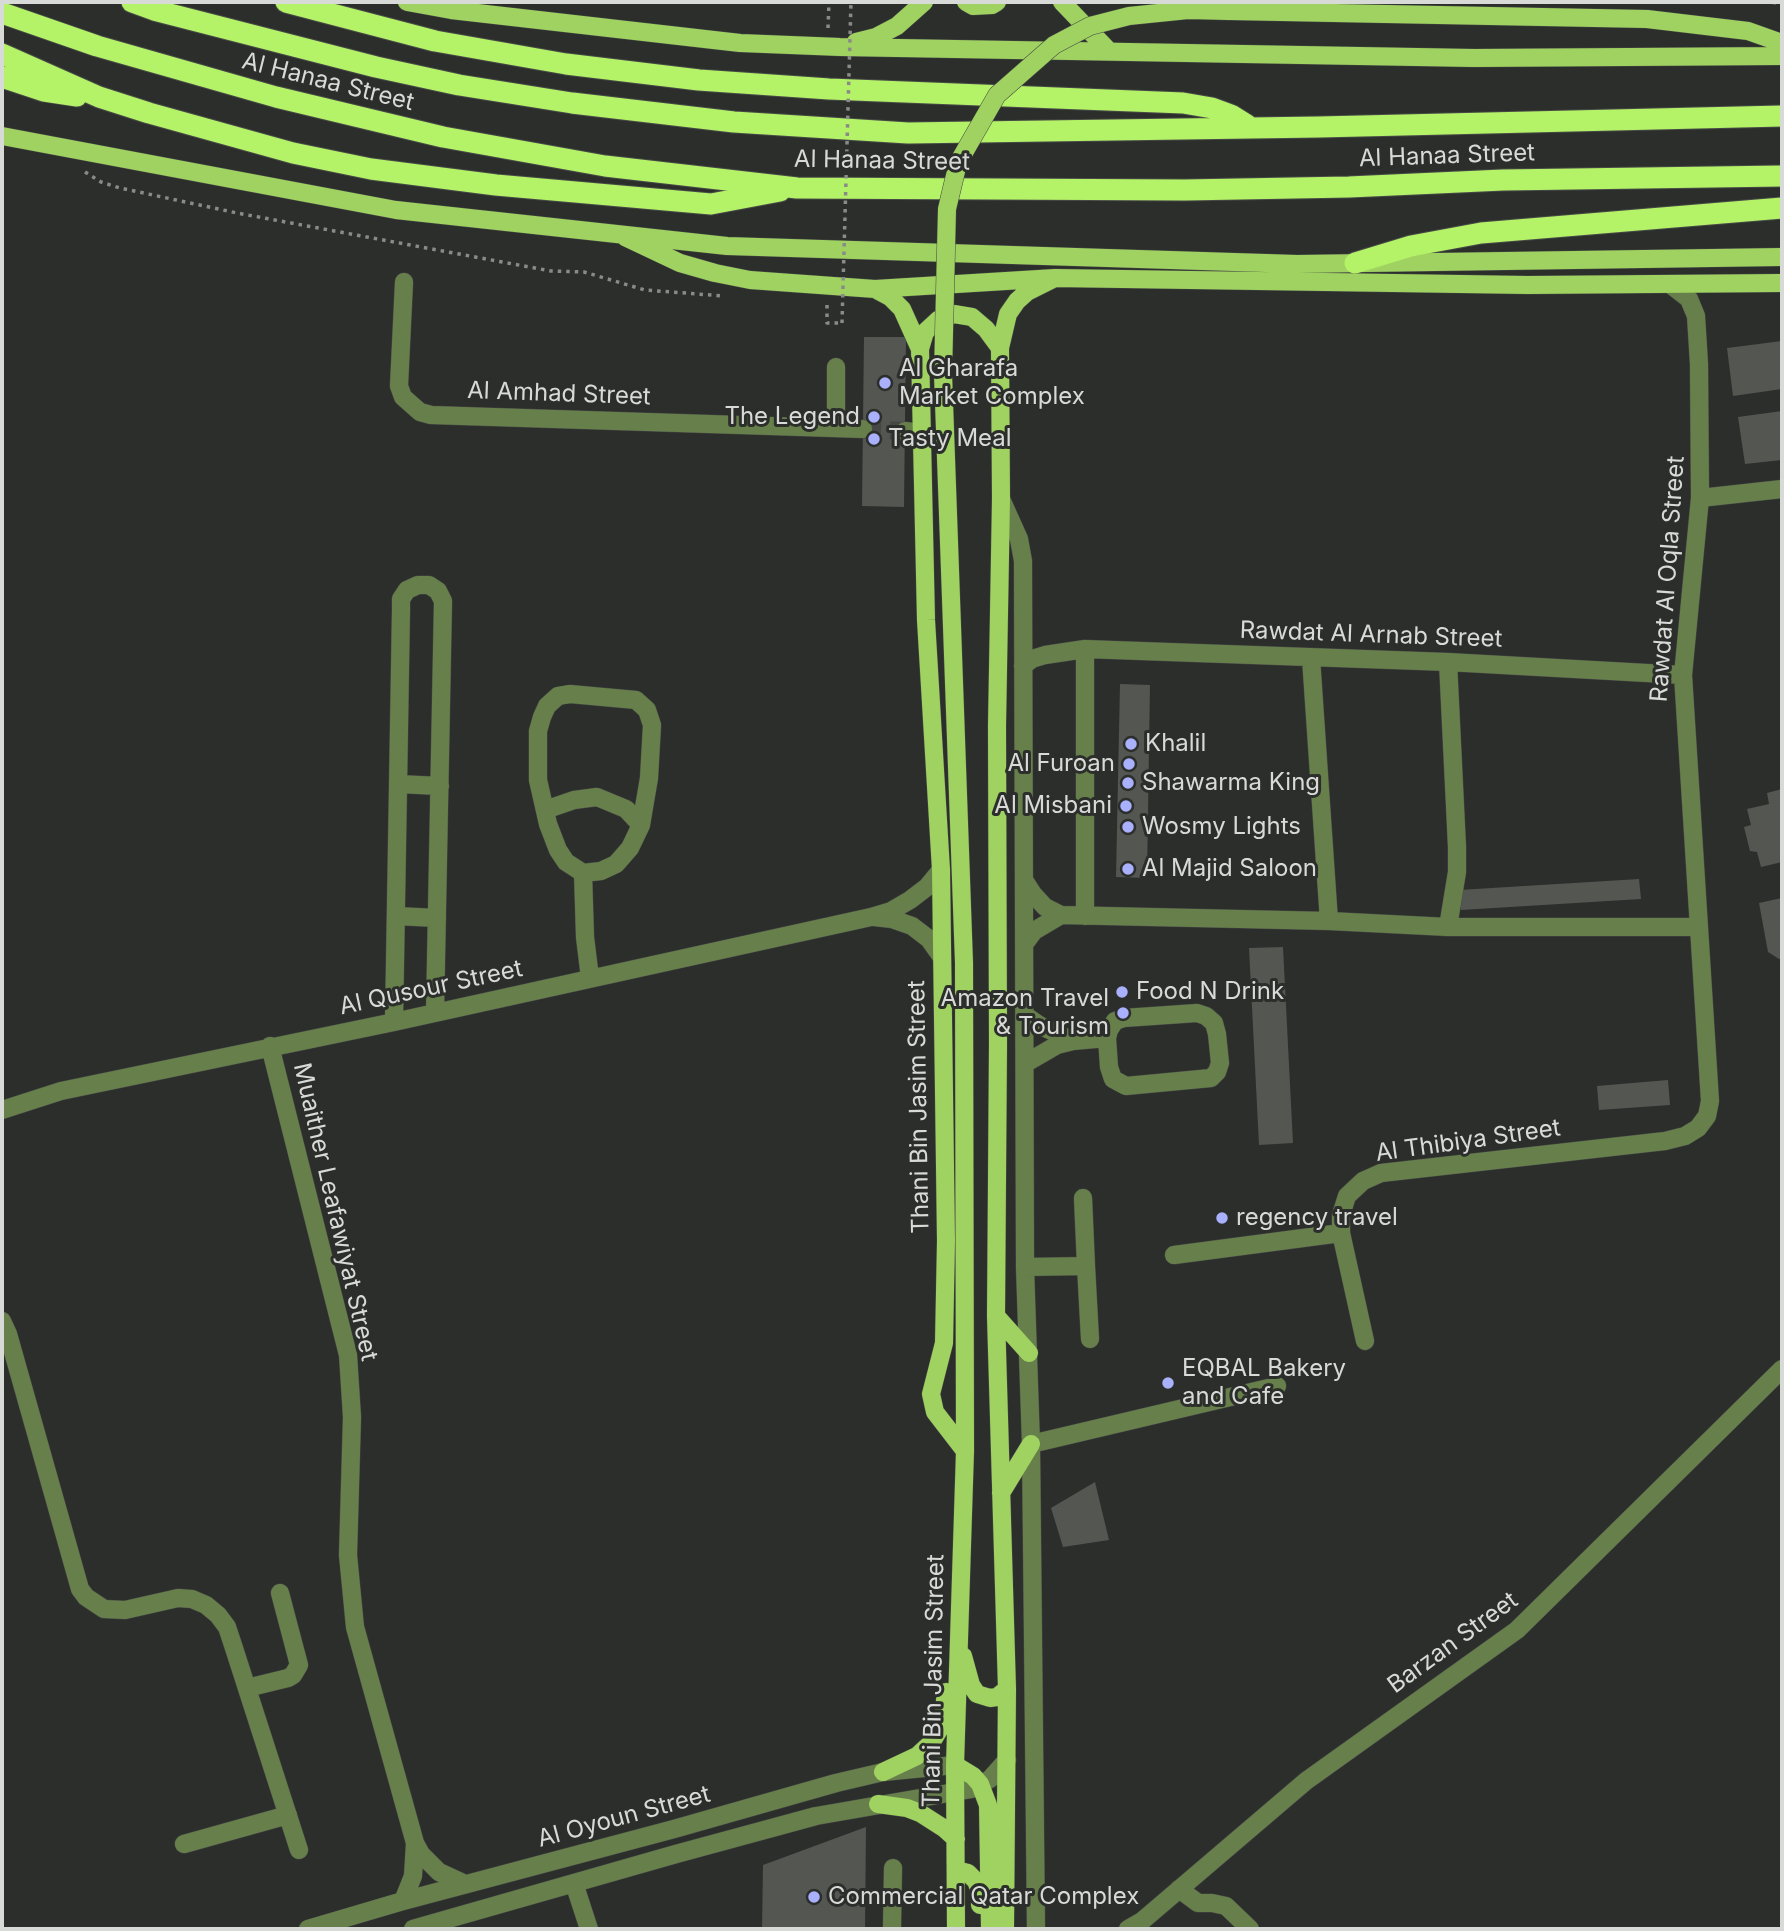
<!DOCTYPE html>
<style>
body{margin:0}
#map{position:relative;width:1784px;height:1931px;overflow:hidden;background:#2c2e2b;font-family:Inter,sans-serif}
canvas{display:block}
.frame{position:absolute;inset:0;border:4px solid #d8dad7;pointer-events:none}
</style>
<div id="map">
<canvas width="1784" height="1931"></canvas>
<div class="frame"></div>
</div>
<script>
const g = document.querySelector('canvas').getContext('2d');
g.lineJoin = 'round';
function fill(path, color) {
  g.fillStyle = color;
  g.fill(path, 'evenodd');
}
function poly(rows) {
  const path = new Path2D();
  for (const r of rows) {
    path.moveTo(r[0], r[1]);
    for (let i = 2; i < r.length; i += 2) path.lineTo(r[i], r[i + 1]);
  }
  return path;
}
function trace(path, color, width, dash) {
  g.strokeStyle = color;
  g.lineWidth = width;
  g.lineCap = dash ? 'butt' : 'round';
  g.setLineDash(dash || []);
  g.stroke(path);
}
function label(font, color, halo, rows, align = 'center') {
  g.font = font + ' Inter,sans-serif';
  g.lineWidth = 6;
  g.setLineDash([]);
  g.textBaseline = 'middle';
  g.strokeStyle = halo;
  g.fillStyle = color;
  for (const [text, x, y, turn = 0] of rows) {
    g.save();
    g.translate(x, y);
    g.rotate((+turn || 0) * Math.PI / 180);
    g.textAlign = isNaN(turn) ? turn : align;
    if (halo) g.strokeText(text, 0, 0);
    g.fillText(text, 0, 0);
    g.restore();
  }
}
fill(poly([
 [864,337,906,337,904,507,862,506],
 [1782,341,1782,389,1733,396,1727,348],
 [1782,411,1782,460,1745,464,1738,417],
 [1120,684,1150,685,1147,878,1116,877],
 [1782,789,1782,862,1761,867,1757,852,1750,851,1744,827,1751,825,1747,809,1769,804,1767,793],
 [1639,879,1641,899,1461,910,1459,890],
 [1782,898,1782,958,1779,959,1768,952,1759,903],
 [1283,947,1293,1143,1259,1145,1249,948],
 [1668,1080,1670,1105,1599,1110,1597,1086],
 [1095,1482,1109,1540,1063,1547,1051,1508],
 [866,1827,865,1929,762,1929,763,1865]
]), '#535651');
trace(poly([
 [863,429,905,431]
]), '#464845', 18, [18, 9]);
const minor = poly([
 [404,282,399,386,403,397,420,412,431,415,863,429],
 [836,427,836,367],
 [905,431,922,433],
 [1700,498,1782,489],
 [1001,499,1019,539,1023,561,1025,1267,1031,1444,1036,1929],
 [1311,658,1329,921],
 [1448,662,1457,847,1457,872,1448,927],
 [1023,666,1032,659,1045,655,1085,649,1448,662,1683,675],
 [570,694,636,700,647,710,652,725,649,778,641,825,630,848,616,864,601,871,583,873,566,862,558,850,548,824,538,780,538,731,542,717,547,706,558,696,570,694],
 [398,784,440,786],
 [545,810,574,800,597,797,626,809,641,825],
 [583,873,585,937,590,978],
 [1024,880,1033,894,1045,907,1061,915],
 [396,916,437,918],
 [1085,916,1085,649],
 [874,917,892,919,912,926,929,939,941,956],
 [1025,943,1034,931,1061,915,1329,921,1448,927,1698,927],
 [1197,1013,1206,1016,1214,1023,1217,1034,1220,1063,1217,1072,1211,1078,1126,1086,1113,1079,1109,1067,1107,1038,1109,1030,1115,1021,1124,1018,1197,1013],
 [1026,1016,1039,1025,1073,1041],
 [394,1022,401,610,401,599,407,590,418,585,429,585,438,591,443,601,435,1012],
 [270,1046,348,1355,352,1417,348,1555,355,1627,415,1843,413,1876,403,1901],
 [1026,1063,1057,1045,1073,1041,1107,1038],
 [2,1110,61,1091,394,1022,871,917,891,911,910,900,927,887,941,870],
 [1174,1255,1341,1233],
 [1086,1266,1090,1339],
 [1025,1267,1086,1266,1083,1198],
 [2,1321,8,1334,80,1589,86,1597,104,1609,125,1610,178,1598,192,1599,206,1605,218,1615,227,1627,232,1642,299,1850],
 [1365,1341,1341,1233,1341,1215,1347,1196,1363,1181,1381,1173,1665,1141,1685,1136,1698,1128,1707,1116,1710,1101,1683,675,1700,498,1699,364,1696,316,1689,299,1671,285],
 [1031,1444,1277,1386],
 [247,1688,288,1678,293,1675,299,1665,280,1593],
 [415,1843,421,1854,439,1872,465,1884],
 [184,1844,288,1815],
 [574,1883,589,1929],
 [1179,1889,1198,1903,1212,1903,1226,1906,1250,1929],
 [308,1929,403,1901,674,1829,836,1783,883,1772,955,1765],
 [413,1929,676,1854,816,1816,972,1789,990,1779,1007,1760],
 [892,1929,893,1868],
 [1128,1929,1142,1921,1306,1781,1517,1630,1782,1369]
]);
const major = poly([
 [407,2,451,10,740,43,840,47,1474,58,1782,56],
 [966,2,973,6,992,5,997,2],
 [1062,2,1108,50],
 [1229,11,1647,19,1748,31,1782,43],
 [856,42,876,37,897,26,924,2],
 [2,136,396,210,727,246,1297,264,1782,257],
 [625,237,680,263,715,273,750,280,875,289,1055,278,1528,285,1782,283],
 [875,289,890,297,902,309,920,349,926,620,941,870,946,1241,944,1343,931,1394,935,1412,965,1451],
 [920,349,925,332,938,320,954,314,972,317,986,329,1000,348],
 [943,374,964,963,965,1451,955,1765,956,1929],
 [996,1316,1029,1353],
 [1001,1493,1031,1444],
 [963,1656,971,1685,977,1694,990,1698,997,1697,1007,1689],
 [955,1765,973,1776,980,1784,988,1805,990,1929],
 [883,1772,917,1756,931,1743,942,1725,946,1692],
 [878,1804,907,1808,920,1813,945,1829,956,1839],
 [956,1870,968,1873,976,1881,980,1891,980,1905],
 [1005,1929,1007,1689,996,1316,998,1043,997,726,1001,499,1000,348,1008,314,1017,301,1027,292,1055,278]
]);
const highway = poly([
 [132,2,154,10,376,67,459,85,572,103,734,122,908,133,1319,127,1782,116],
 [286,2,435,41,566,64,699,80,829,89,1183,103,1212,108,1231,115,1247,125],
 [2,13,97,46,276,97,443,137,605,166,797,188,1185,190,1349,187,1503,180,1782,176],
 [2,54,99,97,149,113,293,153,371,169,496,185,711,204,780,191],
 [2,77,44,91,77,96],
 [1355,263,1411,246,1481,233,1782,208]
]);
trace(minor, '#484a47', 19);
trace(major, '#484a47', 19);
trace(highway, '#484a47', 23);
trace(poly([
 [1764,2,1782,3],
 [828,28,829,2],
 [85,172,101,182,120,188,237,213,551,271,584,272,645,290,724,296],
 [827,305,827,323,842,323]
]), '#898b88', 3.5, [3.5, 5]);
trace(minor, '#67804b', 18);
trace(major, '#9fd260', 18);
trace(highway, '#b4f267', 21);
const majorBridge = poly([
 [943,374,947,209,958,163,997,95,1054,45,1090,26,1129,16,1188,10,1229,11]
]);
trace(majorBridge, '#484a47', 19, []);
trace(poly([
 [842,323,851,2]
]), '#898b88', 3.5, [3.5, 5]);
trace(majorBridge, '#9fd260', 18);
for (const [x, y, r, color] of [
 [885,383,7,"#a9b0fc"],
 [874,417,7,"#a9b0fc"],
 [874,439,7,"#a9b0fc"],
 [1131,744,7,"#a9b0fc"],
 [1129,764,7,"#a9b0fc"],
 [1128,783,7,"#a9b0fc"],
 [1126,806,7,"#a9b0fc"],
 [1128,827,7,"#a9b0fc"],
 [1128,869,7,"#a9b0fc"],
 [1122,992,7,"#a9b0fc"],
 [1123,1013,7,"#a9b0fc"],
 [1222,1218,7,"#a9b0fc"],
 [1168,1383,7,"#a9b0fc"],
 [814,1897,7,"#a9b0fc"]
]) {
  const dot = new Path2D();
  dot.arc(x, y, r, 0, 2 * Math.PI);
  g.fillStyle = color;
  g.fill(dot);
  trace(dot, '#2c2e2b', 2.5);
}
label('24px', '#d8dad7', '#2c2e2b', [
 ["Al Hanaa Street",328,82,14],
 ["Al Hanaa Street",1447,156,-2],
 ["Al Hanaa Street",882,161,1],
 ["Al Amhad Street",559,394,2],
 ["Rawdat Al Oqla Street",1668,579,-86],
 ["Rawdat Al Arnab Street",1371,635,2],
 ["Al Qusour Street",431,988,-12],
 ["Thani Bin Jasim Street",919,1107,-91],
 ["Al Thibiya Street",1468,1141,-8],
 ["Muaither Leafawiyat Street",335,1212,77],
 ["Barzan Street",1453,1643,-36],
 ["Thani Bin Jasim Street",934,1681,-89],
 ["Al Oyoun Street",624,1817,-15]
]);
label('24px', '#d8dad7', '#2c2e2b', [
 ["Al Gharafa",899,369],
 ["Market Complex",899,397],
 ["The Legend",860,417,"right"],
 ["Tasty Meal",888,439],
 ["Khalil",1145,744],
 ["Al Furoan",1115,764,"right"],
 ["Shawarma King",1142,783],
 ["Al Misbani",1112,806,"right"],
 ["Wosmy Lights",1142,827],
 ["Al Majid Saloon",1142,869],
 ["Food N Drink",1136,992],
 ["Amazon Travel",1109,999,"right"],
 ["& Tourism",1109,1027,"right"],
 ["regency travel",1236,1218],
 ["EQBAL Bakery",1182,1369],
 ["and Cafe",1182,1397],
 ["Commercial Qatar Complex",828,1897]
], 'left');
</script>
